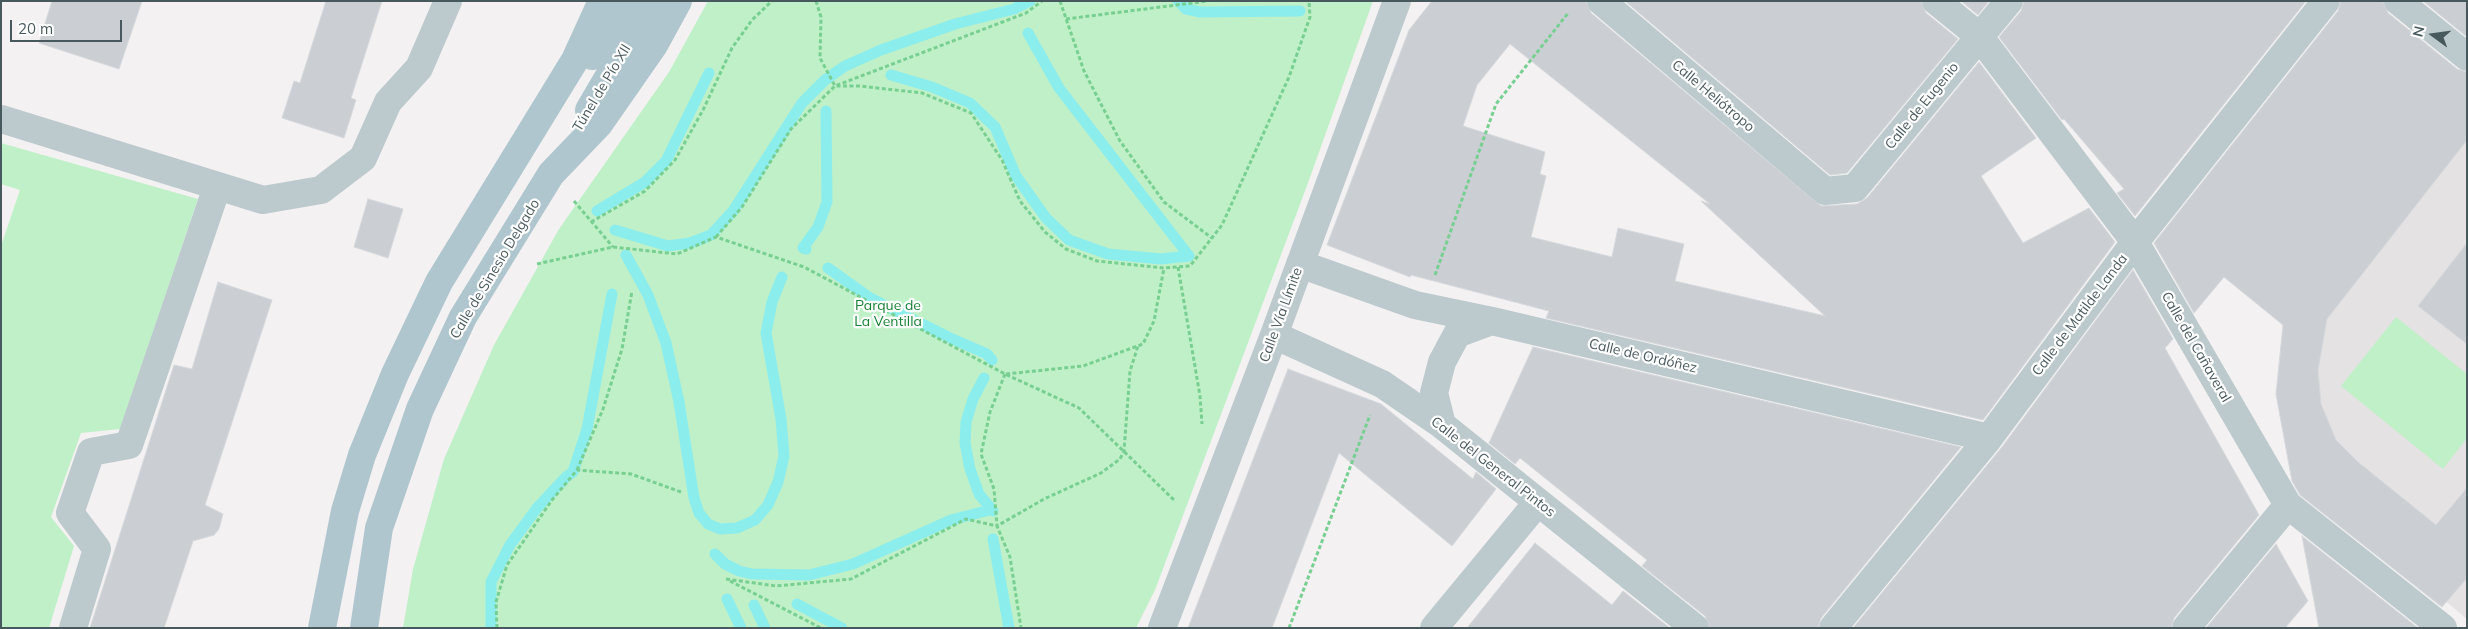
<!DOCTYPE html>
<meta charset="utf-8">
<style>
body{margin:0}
#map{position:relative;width:2468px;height:629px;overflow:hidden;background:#f3f1f1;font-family:Mulish,sans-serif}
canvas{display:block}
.frame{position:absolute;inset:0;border:2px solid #48595e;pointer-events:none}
.north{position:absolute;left:2408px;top:10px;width:50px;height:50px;-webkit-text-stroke:4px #fff;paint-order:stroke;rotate:284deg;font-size:14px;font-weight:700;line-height:20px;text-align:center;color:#48595e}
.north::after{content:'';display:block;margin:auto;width:18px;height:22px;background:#48595e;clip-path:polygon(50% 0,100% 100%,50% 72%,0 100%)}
.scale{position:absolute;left:10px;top:20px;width:112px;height:22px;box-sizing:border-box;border:2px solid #48595e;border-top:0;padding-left:6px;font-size:15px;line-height:18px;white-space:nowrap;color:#48595e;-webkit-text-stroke:4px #fff;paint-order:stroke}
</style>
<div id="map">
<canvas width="2468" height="629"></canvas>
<div class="frame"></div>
<div class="north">N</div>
<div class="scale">20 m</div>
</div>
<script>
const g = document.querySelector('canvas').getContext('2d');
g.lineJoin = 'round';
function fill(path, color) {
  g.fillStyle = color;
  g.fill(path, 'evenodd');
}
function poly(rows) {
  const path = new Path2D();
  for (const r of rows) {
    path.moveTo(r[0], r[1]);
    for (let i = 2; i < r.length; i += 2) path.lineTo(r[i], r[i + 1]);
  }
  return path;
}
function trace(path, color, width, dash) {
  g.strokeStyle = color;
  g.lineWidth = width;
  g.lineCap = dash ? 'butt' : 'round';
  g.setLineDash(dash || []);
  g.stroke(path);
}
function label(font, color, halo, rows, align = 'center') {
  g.font = font + ' Mulish,sans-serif';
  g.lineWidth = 4.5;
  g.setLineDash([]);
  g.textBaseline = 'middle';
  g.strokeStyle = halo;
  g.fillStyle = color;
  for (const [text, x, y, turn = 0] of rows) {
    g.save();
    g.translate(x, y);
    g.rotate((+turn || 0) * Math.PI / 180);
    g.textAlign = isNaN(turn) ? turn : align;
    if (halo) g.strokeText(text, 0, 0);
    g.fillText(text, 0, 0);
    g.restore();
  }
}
fill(poly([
 [2467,84,2467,619,2290,471,2276,394,2283,325,2224,277,2255,241]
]), '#e4e2e3');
fill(poly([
 [708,1,1373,1,1308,183,1155,590,1136,628,403,628,413,569,444,459,494,345,559,229,669,72],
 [1,143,198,199,120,429,81,433,51,517,74,546,49,628,1,628,1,246,20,190,1,184],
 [2396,317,2467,374,2467,438,2443,469,2341,386]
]), '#c0f0c8');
trace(poly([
 [1178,1,1186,9,1200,12,1300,11],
 [1028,33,1059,88,1189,256],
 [891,75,932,87,970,103,995,127,1016,176,1046,218,1069,240,1108,254,1161,259,1189,256],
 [597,211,645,182,666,161,709,73],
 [615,230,668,246,690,243,711,235,733,211,802,103,825,80,845,66,881,50,955,24,1014,9,1030,1],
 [806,249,803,248,818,227,827,202,826,111],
 [626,255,648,295,666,343,679,402,694,498,699,513,708,524,720,529,737,528,755,520,768,505,778,482,784,456,781,419,766,333,772,302,782,277],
 [828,268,870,298,948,337,987,354,992,360],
 [984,378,973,399,966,422,965,443,970,469,979,494,993,511],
 [993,539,1009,628],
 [715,554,725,564,739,571,752,574,809,575,853,564,951,520,990,510],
 [727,599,741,628],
 [797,604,842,628],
 [754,605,765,628],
 [491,628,491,582,510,545,537,508,566,477,573,472,587,429,612,294]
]), '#8ceded', 11);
const building = poly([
 [52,1,142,1,119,69,39,43,52,1],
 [326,1,382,1,351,98,356,100,344,138,282,118,294,81,300,83,326,1],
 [1432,1,1586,1,1591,13,1821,206,1857,204,1867,198,1979,62,2036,138,1981,176,2023,243,2089,208,2115,242,1983,420,1546,318,1549,311,1411,275,1410,277,1327,245,1409,30,1432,1],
 [1510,44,1710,204,1701,201,1825,316,1675,281,1684,244,1618,228,1612,257,1531,237,1546,176,1540,174,1545,152,1463,126,1477,85,1510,44],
 [1625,1,1921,1,1926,13,1958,39,1847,173,1830,175,1625,1],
 [1961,1,1989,1,1978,15,1961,1],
 [2024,1,2306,1,2135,216,2117,193,2124,189,2064,119,2062,120,1999,37,2021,11,2024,1],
 [2341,1,2383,1,2388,13,2457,69,2467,72,2467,140,2327,319,2318,370,2321,404,2336,440,2358,462,2436,525,2467,488,2467,578,2442,607,2300,495,2292,481,2276,394,2283,325,2224,277,2194,313,2154,243,2338,11,2341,1],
 [2423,1,2467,1,2467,37,2423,1],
 [368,199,403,209,388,258,354,247,368,199],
 [2467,243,2467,344,2418,306,2467,243],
 [2133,270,2173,339,2165,348,2259,515,2174,618,2171,628,1853,628,2002,447,2133,270],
 [218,282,272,300,205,505,223,514,219,529,214,535,193,541,164,628,90,628,174,365,192,369,218,282],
 [1533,347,1961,447,1821,618,1818,628,1710,628,1705,616,1642,566,1647,560,1520,458,1515,464,1489,443,1533,347],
 [1288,369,1381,404,1473,479,1476,472,1496,489,1452,546,1339,453,1272,628,1188,628,1288,369],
 [2302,536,2418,628,2319,628,2302,536],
 [1535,543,1612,605,1623,591,1670,628,1467,628,1535,543],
 [2276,544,2308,601,2285,628,2206,628,2276,544]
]);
fill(building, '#cbcfd3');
trace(building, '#d5d8dc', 1);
trace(poly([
 [816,1,821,17,820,58,835,86,860,86,922,93,971,113,1002,160,1020,201,1045,232,1066,249,1097,261,1164,268,1190,266,1222,225,1289,77,1310,17,1309,1],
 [1060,1,1084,71,1120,141,1164,202,1212,238],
 [1066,19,1208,1],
 [574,201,613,247],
 [591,222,645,191,675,160,703,110,732,48,752,20,772,1],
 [716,237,742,207,791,129,835,86,1026,13,1042,1],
 [537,264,613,247,677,254,716,237,804,267,1005,374,1079,408,1175,501],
 [1178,267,1200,396,1202,424],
 [1435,275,1496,104,1569,12],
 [1005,374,990,412,981,454,994,489,997,526,1044,499,1101,473,1120,459,1124,451,1130,371,1138,346],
 [1006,374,1083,366,1143,344,1154,321,1164,268],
 [577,470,603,409,622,349,632,291],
 [726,579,776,586,851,579,966,519,997,526,1010,557,1021,628],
 [730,581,821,628],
 [497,628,496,602,507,565,552,500,577,470,631,474,681,492],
 [1289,628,1370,415]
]), '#77cf91', 3, [4, 2.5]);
trace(poly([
 [1601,1,1825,191,1855,188,2009,1],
 [1936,1,1979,36,2135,242,2288,505,2443,628],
 [2398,1,2467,57],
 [1,119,263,200,321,190,363,158,388,102,419,68,448,1],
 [1300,264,1415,305,1492,321,1989,438],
 [1274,335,1382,384,1442,425,1695,628],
 [1442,425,1434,393,1442,362,1457,334,1492,321],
 [73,628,97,549,70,513,91,452,129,445,217,187],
 [1162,628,1274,335,1397,1],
 [1434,628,1538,502],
 [1833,628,1989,438,2135,242,2326,1],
 [2186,628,2288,505]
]), '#bcc9cd', 28);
trace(poly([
 [592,56,627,1],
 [589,110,653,1],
 [322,628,345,511,362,455,395,374,439,282,575,60,602,1],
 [364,628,379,528,420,409,463,317,551,174,599,124,654,45,678,1]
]), '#b0c6cf', 28);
label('14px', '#48595e', '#fff', [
 ["Túnel de Pío XII",602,88,-59],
 ["Calle Heliótropo",1713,96,40],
 ["Calle de Eugenio",1922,106,-51],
 ["Calle de Sinesio Delgado",495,269,-59],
 ["Calle Vía Límite",1281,315,-70],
 ["Calle de Matilde Landa",2080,315,-53],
 ["Calle del Cañaveral",2196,347,60],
 ["Calle de Ordóñez",1643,356,13],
 ["Calle del General Pintos",1493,467,38]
]);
label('14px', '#178236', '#fff', [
 ["Parque de",888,306],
 ["La Ventilla",888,322]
]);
</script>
